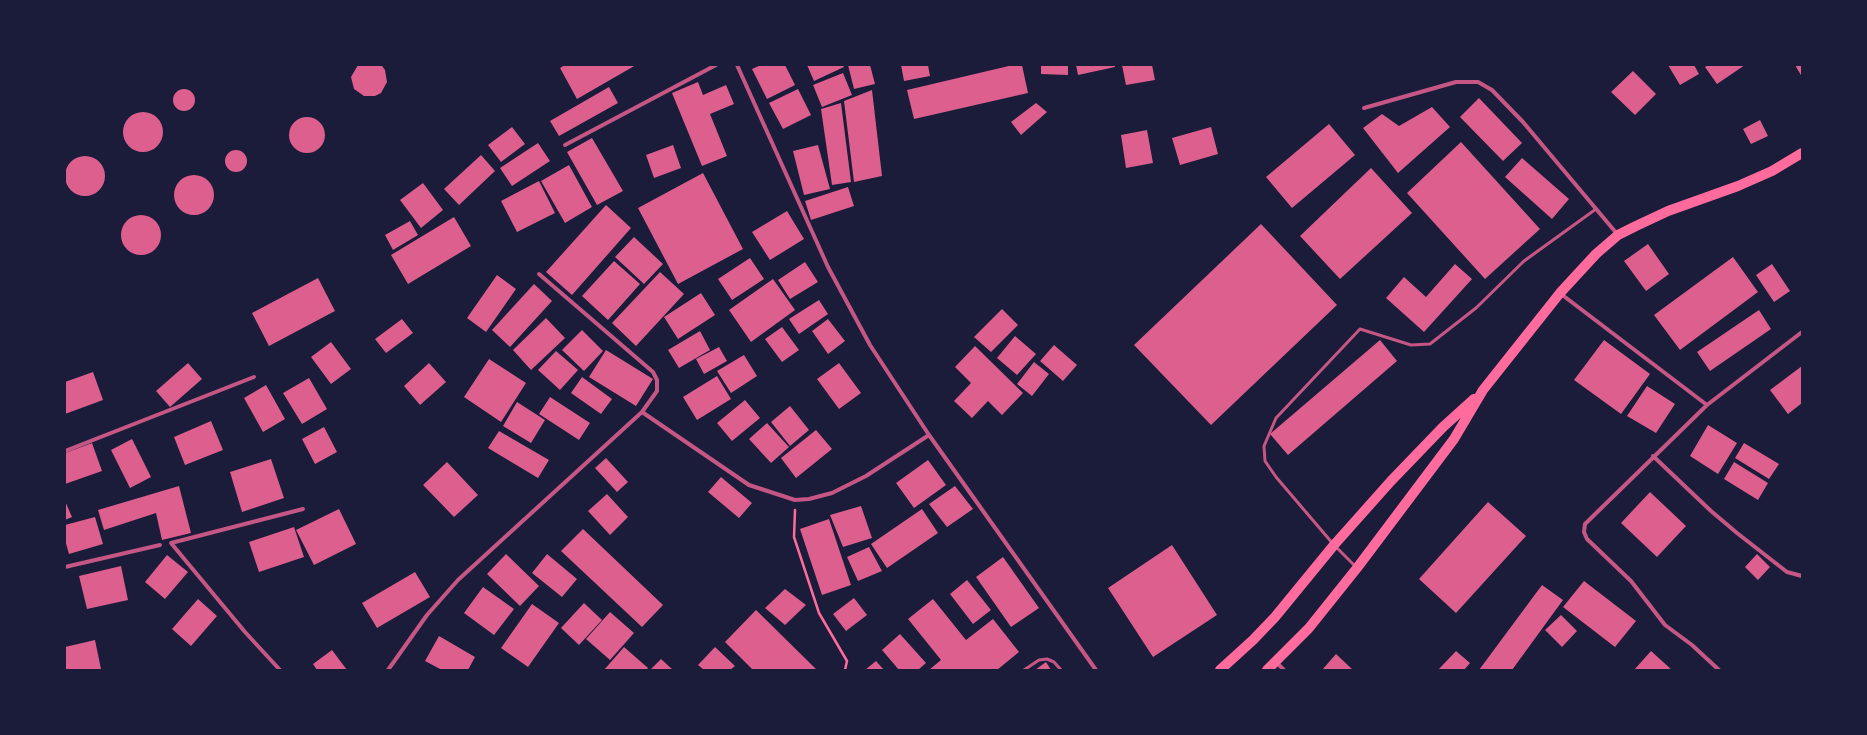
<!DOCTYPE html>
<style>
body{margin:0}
#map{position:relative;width:1867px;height:735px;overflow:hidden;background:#1b1b3a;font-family:Mulish,sans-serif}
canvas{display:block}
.frame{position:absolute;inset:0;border:66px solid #1b1b3a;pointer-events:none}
</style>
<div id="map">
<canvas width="1867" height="735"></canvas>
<div class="frame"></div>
</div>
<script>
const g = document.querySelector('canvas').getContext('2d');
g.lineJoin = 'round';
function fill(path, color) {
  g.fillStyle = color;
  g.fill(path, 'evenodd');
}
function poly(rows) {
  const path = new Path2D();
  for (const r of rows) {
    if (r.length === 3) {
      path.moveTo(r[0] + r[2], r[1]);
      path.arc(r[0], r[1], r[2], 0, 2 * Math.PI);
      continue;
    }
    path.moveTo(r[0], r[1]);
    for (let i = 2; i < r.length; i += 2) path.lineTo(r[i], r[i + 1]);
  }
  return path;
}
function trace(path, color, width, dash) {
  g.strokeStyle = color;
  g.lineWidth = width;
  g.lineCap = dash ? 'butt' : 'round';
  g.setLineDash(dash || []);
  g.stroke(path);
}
fill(poly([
 [358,65,382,66,385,70,387,82,381,93,375,96,364,96,354,89,351,77],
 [565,65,636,65,577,99,560,68],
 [761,65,785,65,795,85,767,99,752,69],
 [807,65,843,65,844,67,814,81],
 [848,65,870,65,875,84,854,89],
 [901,65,928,65,930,76,904,81],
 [1013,65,1022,65,1028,93,914,119,907,90],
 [1041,65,1068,65,1068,75,1041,74],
 [1076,65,1115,65,1115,67,1078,75],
 [1122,65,1152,65,1155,80,1126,85],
 [1668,65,1694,65,1699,74,1680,85],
 [1708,65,1745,65,1717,84,1705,67],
 [1795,65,1802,65,1802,77],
 [1633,71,1656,94,1635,115,1611,92],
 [843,73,852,95,822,107,813,85],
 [698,82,703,95,726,85,734,104,710,114,727,156,702,166,672,93],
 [609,87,618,103,559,136,550,121],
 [184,100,11],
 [798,89,811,115,783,129,769,103],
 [872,90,882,176,854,182,844,101],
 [1479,98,1522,143,1503,161,1460,117],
 [841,103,851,182,832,185,821,109],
 [1036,103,1047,112,1021,135,1011,122],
 [1432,107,1450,127,1398,173,1363,128,1382,114,1399,126],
 [143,132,20],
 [307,135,18],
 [1760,120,1768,136,1751,144,1743,129],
 [1329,124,1355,155,1292,208,1266,177],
 [512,127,525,144,501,162,488,145],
 [1211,127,1218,154,1180,165,1172,138],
 [1147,130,1153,163,1126,168,1121,135],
 [592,138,623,191,597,205,567,152],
 [1461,142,1540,229,1485,279,1407,193],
 [538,143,550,161,512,186,500,168],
 [673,145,681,168,654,178,646,155],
 [818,145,830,189,804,195,793,151],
 [236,161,11],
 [481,155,495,171,459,205,444,189],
 [85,176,20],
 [1522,158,1569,199,1552,219,1505,177],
 [569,165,592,207,565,223,541,181],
 [1371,168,1412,213,1340,279,1300,236],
 [703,173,743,249,678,284,638,208],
 [194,195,20],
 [539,181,555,213,517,232,501,201],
 [423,183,443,210,421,228,400,200],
 [848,187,854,206,811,220,805,201],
 [606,205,631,228,572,295,546,272],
 [787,211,804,239,770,260,752,232],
 [141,235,20],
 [454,217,471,246,408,284,391,255],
 [410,221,418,235,393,250,385,235],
 [1261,224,1337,305,1211,425,1134,345],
 [634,237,663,264,644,284,615,257],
 [1648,244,1669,274,1646,291,1624,261],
 [1733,257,1758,292,1680,350,1654,315],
 [750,258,764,279,732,300,718,279],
 [614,261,640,284,608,320,582,296],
 [805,262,818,282,790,299,778,280],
 [1455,264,1472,279,1424,332,1386,298,1404,277,1426,297],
 [1772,264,1790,291,1774,302,1756,275],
 [660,272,684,294,636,346,612,323],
 [497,275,516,289,486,332,467,318],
 [318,278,335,311,269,346,252,313],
 [773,279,795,310,751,342,729,310],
 [534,284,552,301,510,347,492,330],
 [701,293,715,315,678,339,664,317],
 [819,300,828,314,799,334,789,319],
 [1002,309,1018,325,991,352,974,337],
 [1759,310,1771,329,1710,371,1697,352],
 [546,318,565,338,531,370,513,350],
 [402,319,413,333,386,353,375,339],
 [828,319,845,341,828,354,812,331],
 [782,327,799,350,782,362,765,339],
 [582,330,603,351,584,371,562,350],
 [700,331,710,350,679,368,668,350],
 [1015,336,1036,354,1017,375,997,358],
 [1380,340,1397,361,1288,455,1270,434],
 [1604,340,1650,374,1621,414,1574,380],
 [331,342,351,369,331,384,311,357],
 [1054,345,1077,365,1063,381,1040,361],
 [975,346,1023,393,1002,415,988,401,972,418,954,401,971,383,955,367],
 [719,347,727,361,704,374,696,359],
 [606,350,653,379,636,406,589,377],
 [556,351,578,370,560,390,538,370],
 [744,355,757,376,731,393,717,371],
 [489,359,526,383,501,422,464,397],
 [1034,362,1049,374,1032,396,1017,384],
 [188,363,202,379,170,407,156,391],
 [429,363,446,382,420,405,404,386],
 [839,363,861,393,839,409,817,379],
 [1802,366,1802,403,1788,414,1770,390],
 [93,372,103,400,65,414,65,382],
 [717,376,731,399,697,420,683,397],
 [582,377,612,399,601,414,571,393],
 [309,378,327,409,302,424,283,393],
 [266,385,285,419,263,432,244,398],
 [1647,386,1675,404,1656,433,1627,416],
 [550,397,590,423,579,440,539,414],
 [745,400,760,418,732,441,717,423],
 [517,402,545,420,531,443,503,426],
 [790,406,809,430,790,446,771,422],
 [211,421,223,450,185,465,174,437],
 [767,423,789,447,771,463,749,439],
 [1708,425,1737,443,1718,474,1690,456],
 [324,427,337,452,315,464,302,439],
 [816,430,832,449,796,478,781,458],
 [499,431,549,460,538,478,488,448],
 [132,439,151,477,130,488,111,450],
 [92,443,102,471,65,484,65,453],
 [1744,443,1779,464,1769,479,1735,458],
 [606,458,628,482,617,492,595,468],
 [271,459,284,498,242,512,230,472],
 [928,460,946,485,914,508,896,483],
 [447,462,478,495,454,517,423,485],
 [1734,462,1768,483,1758,500,1724,479],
 [721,477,752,503,739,518,708,492],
 [179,486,191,533,162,540,156,513,104,530,98,510],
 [955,486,973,509,947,527,929,504],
 [1650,492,1686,526,1657,557,1621,523],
 [607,494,628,517,610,535,588,511],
 [65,501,72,517,65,520],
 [1488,502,1526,536,1456,613,1419,579],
 [861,506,872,538,843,547,830,515],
 [339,509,356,544,314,565,296,530],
 [922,509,938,533,887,568,871,544],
 [95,517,103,544,69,554,65,540,65,525],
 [829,519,851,585,822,595,800,529],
 [294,527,304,557,259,572,249,542],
 [583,529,663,605,642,627,561,551],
 [1172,545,1217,615,1153,657,1108,588],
 [869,547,882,571,858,581,847,557],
 [506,554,539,586,520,606,487,574],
 [547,554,577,579,562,597,532,573],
 [1757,554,1770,567,1758,580,1745,567],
 [167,555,188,572,165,599,145,582],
 [1003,557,1039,608,1011,627,976,577],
 [121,566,128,600,87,609,79,576],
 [415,572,430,597,377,628,362,603],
 [967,580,991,610,973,624,950,594],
 [1584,581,1636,621,1615,647,1563,607],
 [1542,585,1563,600,1512,670,1479,670],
 [483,587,514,609,494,635,464,613],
 [785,589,806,605,785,625,765,608],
 [854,598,867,615,846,631,833,614],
 [198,599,217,616,191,646,172,629],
 [933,599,966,640,993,619,1019,652,997,670,929,670,941,660,908,619],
 [584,603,602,620,579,645,561,628],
 [532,604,559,623,528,667,501,648],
 [756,610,817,670,753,670,725,642],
 [610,612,634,633,610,660,586,639],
 [1561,615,1577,631,1562,647,1545,630],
 [900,634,926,663,918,670,899,670,882,650],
 [439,636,475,657,468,670,442,670,425,661],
 [95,640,101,669,65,670,65,647],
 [624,647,648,668,647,670,604,670],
 [715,647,735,666,730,670,704,670,698,665],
 [332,650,347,670,317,670,313,664],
 [1456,651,1470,663,1464,670,1438,670],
 [1651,651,1672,670,1634,670],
 [1336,654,1353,670,1322,670],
 [661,659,673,670,650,670],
 [876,661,884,670,865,670],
 [1046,662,1051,670,1035,670]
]), '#dd5f8e');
trace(poly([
 [795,510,794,537,819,613,847,661,845,670]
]), '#ff6b9d', 2.5);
trace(poly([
 [1356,567,1334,545,1276,477,1265,461,1264,446,1276,418,1360,329,1411,345,1430,344,1476,308,1524,261,1596,209],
 [1024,670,1039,660,1047,659,1054,662,1061,670]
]), '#c65784', 3);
trace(poly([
 [737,65,828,267,870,345,929,435],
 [1364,108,1456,82,1478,82,1492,90,1523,122,1618,235],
 [565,145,716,65],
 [539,274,653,372,657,380,657,391,642,412],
 [1561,294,1707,405],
 [65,451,254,377],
 [1653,456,1711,511,1737,533,1787,572,1802,576],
 [65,567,160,545],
 [1276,662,1284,670],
 [280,670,245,632,171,543,303,509],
 [388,670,427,615,458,580,642,412,749,485,795,500,809,499,832,493,866,476,929,435,1096,670],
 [1719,670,1692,645,1665,625,1631,581,1587,539,1584,532,1585,524,1707,405,1802,332]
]), '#c65784', 4);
trace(poly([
 [1220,670,1253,640,1275,617,1334,545,1391,481,1443,427,1474,399],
 [1267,670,1309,628,1357,568,1454,439,1483,390,1560,293,1596,254,1618,235,1636,226,1668,211,1738,186,1772,171,1802,153]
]), '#ff6b9d', 10);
</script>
